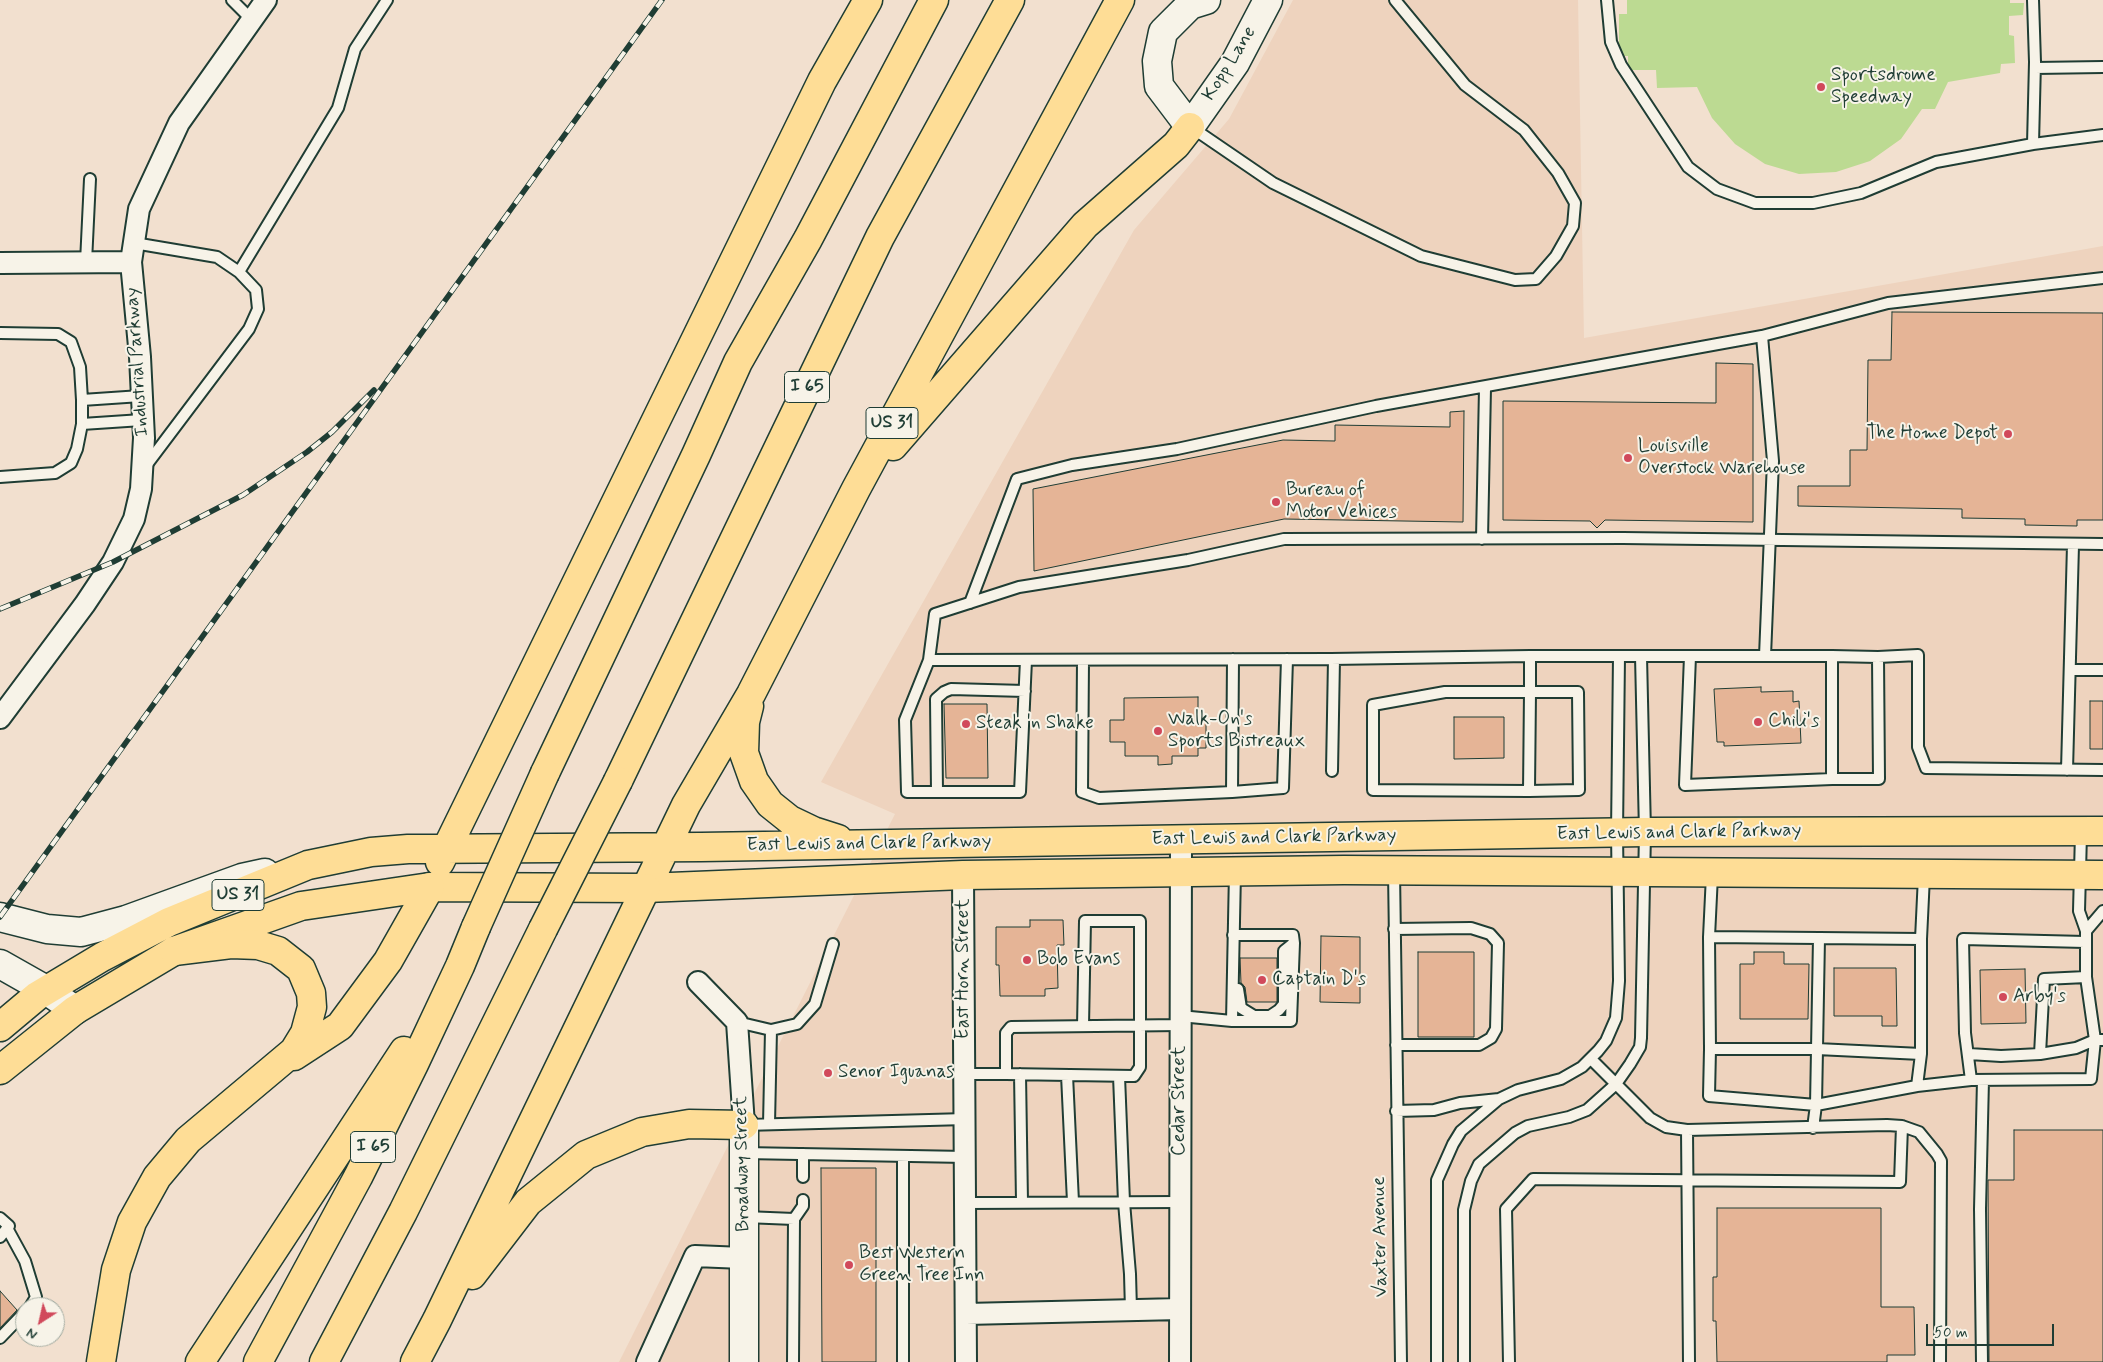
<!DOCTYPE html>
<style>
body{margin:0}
#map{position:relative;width:2103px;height:1362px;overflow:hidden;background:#f2e0cf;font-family:Mynerve,sans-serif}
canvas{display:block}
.north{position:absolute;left:15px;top:1297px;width:50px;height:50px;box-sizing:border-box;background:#f7f3e8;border:1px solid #a1aaa0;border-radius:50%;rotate:215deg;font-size:14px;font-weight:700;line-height:20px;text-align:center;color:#1f3d34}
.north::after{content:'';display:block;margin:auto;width:18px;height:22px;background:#d1495b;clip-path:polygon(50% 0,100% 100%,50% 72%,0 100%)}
.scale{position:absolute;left:1926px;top:1324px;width:128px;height:22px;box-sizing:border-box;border:2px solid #1f3d34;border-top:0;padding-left:6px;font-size:15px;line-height:18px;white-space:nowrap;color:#1f3d34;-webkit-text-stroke:4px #f7f3e8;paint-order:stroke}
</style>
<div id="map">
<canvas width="2103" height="1362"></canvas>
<div class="north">N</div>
<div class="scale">50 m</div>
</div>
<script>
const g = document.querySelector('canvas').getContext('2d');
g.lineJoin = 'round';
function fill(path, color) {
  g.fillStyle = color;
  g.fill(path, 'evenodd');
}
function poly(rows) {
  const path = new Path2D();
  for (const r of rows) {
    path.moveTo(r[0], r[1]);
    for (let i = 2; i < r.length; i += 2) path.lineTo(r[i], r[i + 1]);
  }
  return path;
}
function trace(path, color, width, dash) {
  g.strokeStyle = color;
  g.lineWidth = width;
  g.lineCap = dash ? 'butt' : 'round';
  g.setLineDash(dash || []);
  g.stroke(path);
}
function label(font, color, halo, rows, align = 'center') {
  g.font = font + ' Mynerve,sans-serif';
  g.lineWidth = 4;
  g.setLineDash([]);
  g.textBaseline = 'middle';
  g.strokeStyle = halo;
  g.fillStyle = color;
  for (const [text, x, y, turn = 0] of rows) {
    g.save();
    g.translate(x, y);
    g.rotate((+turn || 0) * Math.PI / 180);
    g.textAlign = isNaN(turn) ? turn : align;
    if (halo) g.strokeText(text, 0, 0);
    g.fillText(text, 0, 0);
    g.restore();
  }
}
fill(poly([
 [1293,0,1578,0,1584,338,2103,246,2103,1362,619,1362,895,814,821,782,1134,230,1229,119]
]), '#eed3be');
fill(poly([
 [1627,0,2010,0,2010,3,2024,3,2023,15,2009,16,2009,35,2014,36,2015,63,2001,64,2000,73,1948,82,1935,109,1922,109,1901,139,1870,161,1836,172,1799,174,1765,164,1735,144,1712,118,1697,87,1657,88,1656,70,1628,70,1628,56,1624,56,1623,52,1619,52,1619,14,1627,14]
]), '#bcda92');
const building = poly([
 [1892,312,2103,313,2103,520,2077,520,2077,526,2025,525,2025,519,1962,518,1962,509,1798,506,1798,486,1850,486,1850,450,1867,450,1868,360,1891,360,1892,312],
 [1716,363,1753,364,1753,522,1605,520,1597,528,1590,521,1503,520,1503,401,1716,403,1716,363],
 [1464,411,1463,522,1284,519,1034,571,1033,489,1283,440,1335,441,1335,425,1450,427,1450,412,1464,411],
 [1761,687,1761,692,1793,691,1793,702,1799,701,1801,743,1724,746,1724,742,1717,742,1714,689,1761,687],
 [1198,697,1198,720,1206,720,1206,748,1198,748,1198,756,1172,756,1172,764,1158,765,1158,756,1125,756,1125,742,1110,742,1110,720,1124,720,1124,698,1198,697],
 [2090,701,2103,701,2103,749,2090,749,2090,701],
 [944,704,987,704,988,778,946,778,944,704],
 [1454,717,1504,717,1504,758,1454,759,1454,717],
 [1030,920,1063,920,1064,945,1057,945,1058,988,1045,989,1045,996,1000,996,999,965,996,965,996,927,1030,927,1030,920],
 [1321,936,1360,937,1360,1003,1320,1002,1321,936],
 [1418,952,1474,952,1474,1037,1418,1037,1418,952],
 [1754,952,1784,952,1784,964,1809,964,1808,1019,1740,1019,1740,964,1754,964,1754,952],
 [1240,958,1277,958,1277,1002,1247,1002,1245,987,1241,983,1240,958],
 [1834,968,1896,968,1897,1026,1882,1026,1882,1016,1834,1016,1834,968],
 [2025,969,2026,1023,1981,1024,1980,970,2025,969],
 [2014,1130,2103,1130,2103,1362,1989,1362,1988,1180,2014,1180,2014,1130],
 [821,1168,876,1168,876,1362,822,1362,821,1168],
 [1717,1208,1881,1208,1881,1307,1914,1307,1915,1355,1887,1355,1887,1362,1717,1362,1716,1321,1713,1321,1713,1277,1717,1277,1717,1208],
 [0,1291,17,1310,0,1328,0,1291]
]);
fill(building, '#e5b496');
trace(building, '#1f3d34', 1);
const lane = poly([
 [232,0,252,20],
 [1607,0,1611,42,1621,65,1688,167,1717,189,1755,203,1813,203,1861,193,1936,162,2033,144,2035,62,2033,0],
 [2035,68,2103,67],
 [1191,127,1273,183,1421,256,1515,280,1536,279,1556,256,1573,226,1575,203,1558,173,1524,130,1465,85,1395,0],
 [2033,144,2103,135],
 [134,243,217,257,239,272,256,290,258,309,249,329,145,467],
 [86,262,90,179],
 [239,272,338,108,355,49,387,0],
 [0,333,58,334,71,342,80,367,82,400,82,424,77,449,71,463,55,473,0,477],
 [1762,336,1888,303,2103,278],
 [82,400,141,396],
 [82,424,142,420],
 [1482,539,1485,388],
 [970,603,1017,479,1072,465,1177,449,1376,406,1762,336,1773,461,1765,656],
 [1530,656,1690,656,1685,785,1832,779,1832,656,1690,656],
 [1878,657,1918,655,1918,747,1926,768,2103,770],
 [929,660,1331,659,1530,656,1530,692,1529,791,1373,790,1373,705,1445,692,1578,692,1579,790,1529,791],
 [1026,660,1020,792,907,792,905,720,929,660,935,614,1019,587,1188,560,1284,539,1623,538,2103,544],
 [1083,660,1082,792,1099,798,1232,792,1233,659],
 [2071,670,2103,670],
 [2067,770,2073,545],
 [1332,771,1334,659],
 [1832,779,1879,779,1878,657,1832,656],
 [937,792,936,699,944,692,951,689,1025,691],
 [1232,792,1283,788,1287,659],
 [1394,871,1401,1362],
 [1712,875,1709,937,1819,938],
 [1394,929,1471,928,1490,934,1498,943,1496,1029,1491,1038,1479,1045,1396,1045],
 [2086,931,2103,911],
 [1709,937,1710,1049,1817,1049,1816,1105,1709,1096,1710,1049],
 [1238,989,1241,1008,1254,1016,1270,1016,1279,1010,1284,1004,1284,951,1294,943],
 [1180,1016,1232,1021,1235,872],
 [1232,1021,1291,1021,1294,943,1293,935,1233,935],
 [737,1022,771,1030,769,1124],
 [771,1030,797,1024,815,1004,833,944],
 [1921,1054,1817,1049,1819,938,1921,939],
 [1969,1054,2001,1056,2040,1054,2044,979,2086,977],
 [2040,1054,2076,1048,2095,1040,2103,1040],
 [1591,1059,1650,1118,1666,1127,1687,1130,1887,1125,1902,1126,1919,1132,1937,1154,1941,1161,1940,1362],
 [965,1074,1006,1074,1006,1033,1011,1027,1180,1025],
 [1006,1074,1134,1076,1140,1067,1140,921,1085,921,1083,1026],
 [1020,1074,1022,1202],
 [1067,1075,1073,1202],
 [1119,1076,1124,1202,1130,1274,1131,1310],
 [1971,1080,1965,1033,1963,939,2085,942],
 [1917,1086,1921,1054,1921,939,1924,876],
 [1396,1111,1434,1110,1460,1103,1499,1099],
 [745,1125,966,1119],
 [1813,1128,1816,1105,1917,1086,1971,1080,2091,1079,2095,1040,2086,977,2086,931,2079,911,2081,833],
 [1687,1130,1689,1362],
 [744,1153,966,1157],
 [903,1156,903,1362],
 [803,1177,803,1154],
 [966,1203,1180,1202],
 [745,1217,794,1219],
 [0,1218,9,1226,0,1237],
 [7,1228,25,1261,36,1297,30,1307],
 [0,1338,25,1312],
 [793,1362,794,1219,803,1206,803,1200],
 [1437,1362,1437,1180,1453,1144,1461,1131,1499,1099,1518,1090,1561,1079,1582,1067,1598,1051,1606,1041,1616,1018,1619,981,1617,833,1619,656],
 [1464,1362,1464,1210,1471,1181,1479,1164,1515,1133,1528,1126,1569,1117,1587,1110,1616,1084,1630,1064,1640,1047,1641,1038,1645,832,1641,656],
 [1509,1362,1506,1209,1533,1179,1900,1182,1902,1126],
 [1982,1362,1980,1209,1983,1080]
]);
const street = poly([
 [0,263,131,262],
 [0,718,85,604,113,562,134,519,141,489,144,438,140,357,131,262,139,209,179,123,266,0],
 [963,875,966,1362],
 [698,982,737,1022,744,1125],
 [966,1314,1180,1309],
 [647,1362,695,1256,743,1258],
 [1180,1362,1181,840]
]);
const secondary = poly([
 [1206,0,1190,5,1163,32,1157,61,1159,86,1190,127,1235,63,1268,0],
 [0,917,47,929,81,932,126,920,242,878,265,873],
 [0,964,46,990,75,1010],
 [744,1362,744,1125]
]);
const primary = poly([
 [893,446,1085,225,1176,145,1190,127],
 [749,706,745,722,744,753,754,781,770,804,790,820,813,831,838,839],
 [440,862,822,81,868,0],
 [646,888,686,805,751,694,856,489,1120,0],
 [0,1027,37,996,102,957,169,922,308,865,371,852,408,849,701,847,1645,832,2103,831],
 [0,1070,75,1010,174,951,301,906,430,887,646,888,963,875,1344,870,2103,875]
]);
const highway = poly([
 [545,773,696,455,738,362,808,239,934,0],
 [618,781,880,237,1010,0],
 [294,1056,340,1026,388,961,430,887],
 [472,1275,528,1202,586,1155,642,1132,689,1124,744,1125],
 [101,1362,116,1270,132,1222,157,1177,188,1140,294,1051,305,1033,312,1007,311,993,301,969,278,951,258,945,231,944,174,951],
 [200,1362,404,1051],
 [258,1362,358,1177,414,1064,460,966,476,927],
 [324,1362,403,1212,543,929],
 [415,1362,437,1320,646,888]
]);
trace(lane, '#1f3d34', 14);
trace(street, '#1f3d34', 24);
trace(secondary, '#1f3d34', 31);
trace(primary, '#1f3d34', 31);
trace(highway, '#1f3d34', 31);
trace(lane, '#f7f3e8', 10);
trace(street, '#f7f3e8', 20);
trace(secondary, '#f7f3e8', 28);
trace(primary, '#fedd96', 28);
trace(highway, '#fedd96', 28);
const rail = poly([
 [0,609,113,562,243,495,307,452,332,432,374,390],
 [0,917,662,0]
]);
trace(rail, '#1f3d34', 5.5);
trace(rail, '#f7f3e8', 4, [11]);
const highwayBridge = poly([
 [476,927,545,773],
 [543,929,618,781]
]);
trace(highwayBridge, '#1f3d34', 31, []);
trace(highwayBridge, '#fedd96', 28);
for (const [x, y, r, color] of [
 [1821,87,5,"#d1495b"],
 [2008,434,5,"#d1495b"],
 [1628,458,5,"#d1495b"],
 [1276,502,5,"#d1495b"],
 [1758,722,5,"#d1495b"],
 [966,724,5,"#d1495b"],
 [1158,731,5,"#d1495b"],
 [1027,960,5,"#d1495b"],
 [1262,980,5,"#d1495b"],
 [2003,997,5,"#d1495b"],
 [828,1073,5,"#d1495b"],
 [849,1265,5,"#d1495b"]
]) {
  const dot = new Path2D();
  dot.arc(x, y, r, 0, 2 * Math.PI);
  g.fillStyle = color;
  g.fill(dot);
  trace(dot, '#f7f3e8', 2);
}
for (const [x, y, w] of [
 [807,387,45],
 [892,423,52],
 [238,895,52],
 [373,1147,45]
]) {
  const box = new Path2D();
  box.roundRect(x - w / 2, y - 15.5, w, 31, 4);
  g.fillStyle = '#f7f3e8';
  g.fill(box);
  trace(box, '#1f3d34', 1);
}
label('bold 18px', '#1f3d34', null, [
 ["I 65",807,387],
 ["US 31",892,423],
 ["US 31",238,895],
 ["I 65",373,1147]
]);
label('19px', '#1f3d34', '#f7f3e8', [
 ["Kopp Lane",1230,64,-58],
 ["Industrial Parkway",138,362,-94],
 ["East Lewis and Clark Parkway",1679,833,-1],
 ["East Lewis and Clark Parkway",1274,838,-1],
 ["East Lewis and Clark Parkway",869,844,-1],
 ["East Horn Street",964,969,-90],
 ["Cedar Street",1180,1101,-90],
 ["Broadway Street",743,1164,-91],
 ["Vaxter Avenue",1381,1237,-91]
]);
label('19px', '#1f3d34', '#f7f3e8', [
 ["Sportsdrome",1831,76],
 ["Speedway",1831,98],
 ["The Home Depot",1998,434,"right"],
 ["Louisville",1638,447],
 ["Overstock Warehouse",1638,469],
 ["Bureau of",1286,491],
 ["Motor Vehices",1286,513],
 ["Walk-On's",1168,720],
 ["Sports Bistreaux",1168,742],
 ["Chili's",1768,722],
 ["Steak 'n Shake",976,724],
 ["Bob Evans",1037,960],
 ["Captain D's",1272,980],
 ["Arby's",2013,997],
 ["Senor Iguanas",838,1073],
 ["Best Western",859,1254],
 ["Green Tree Inn",859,1276]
], 'left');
</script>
